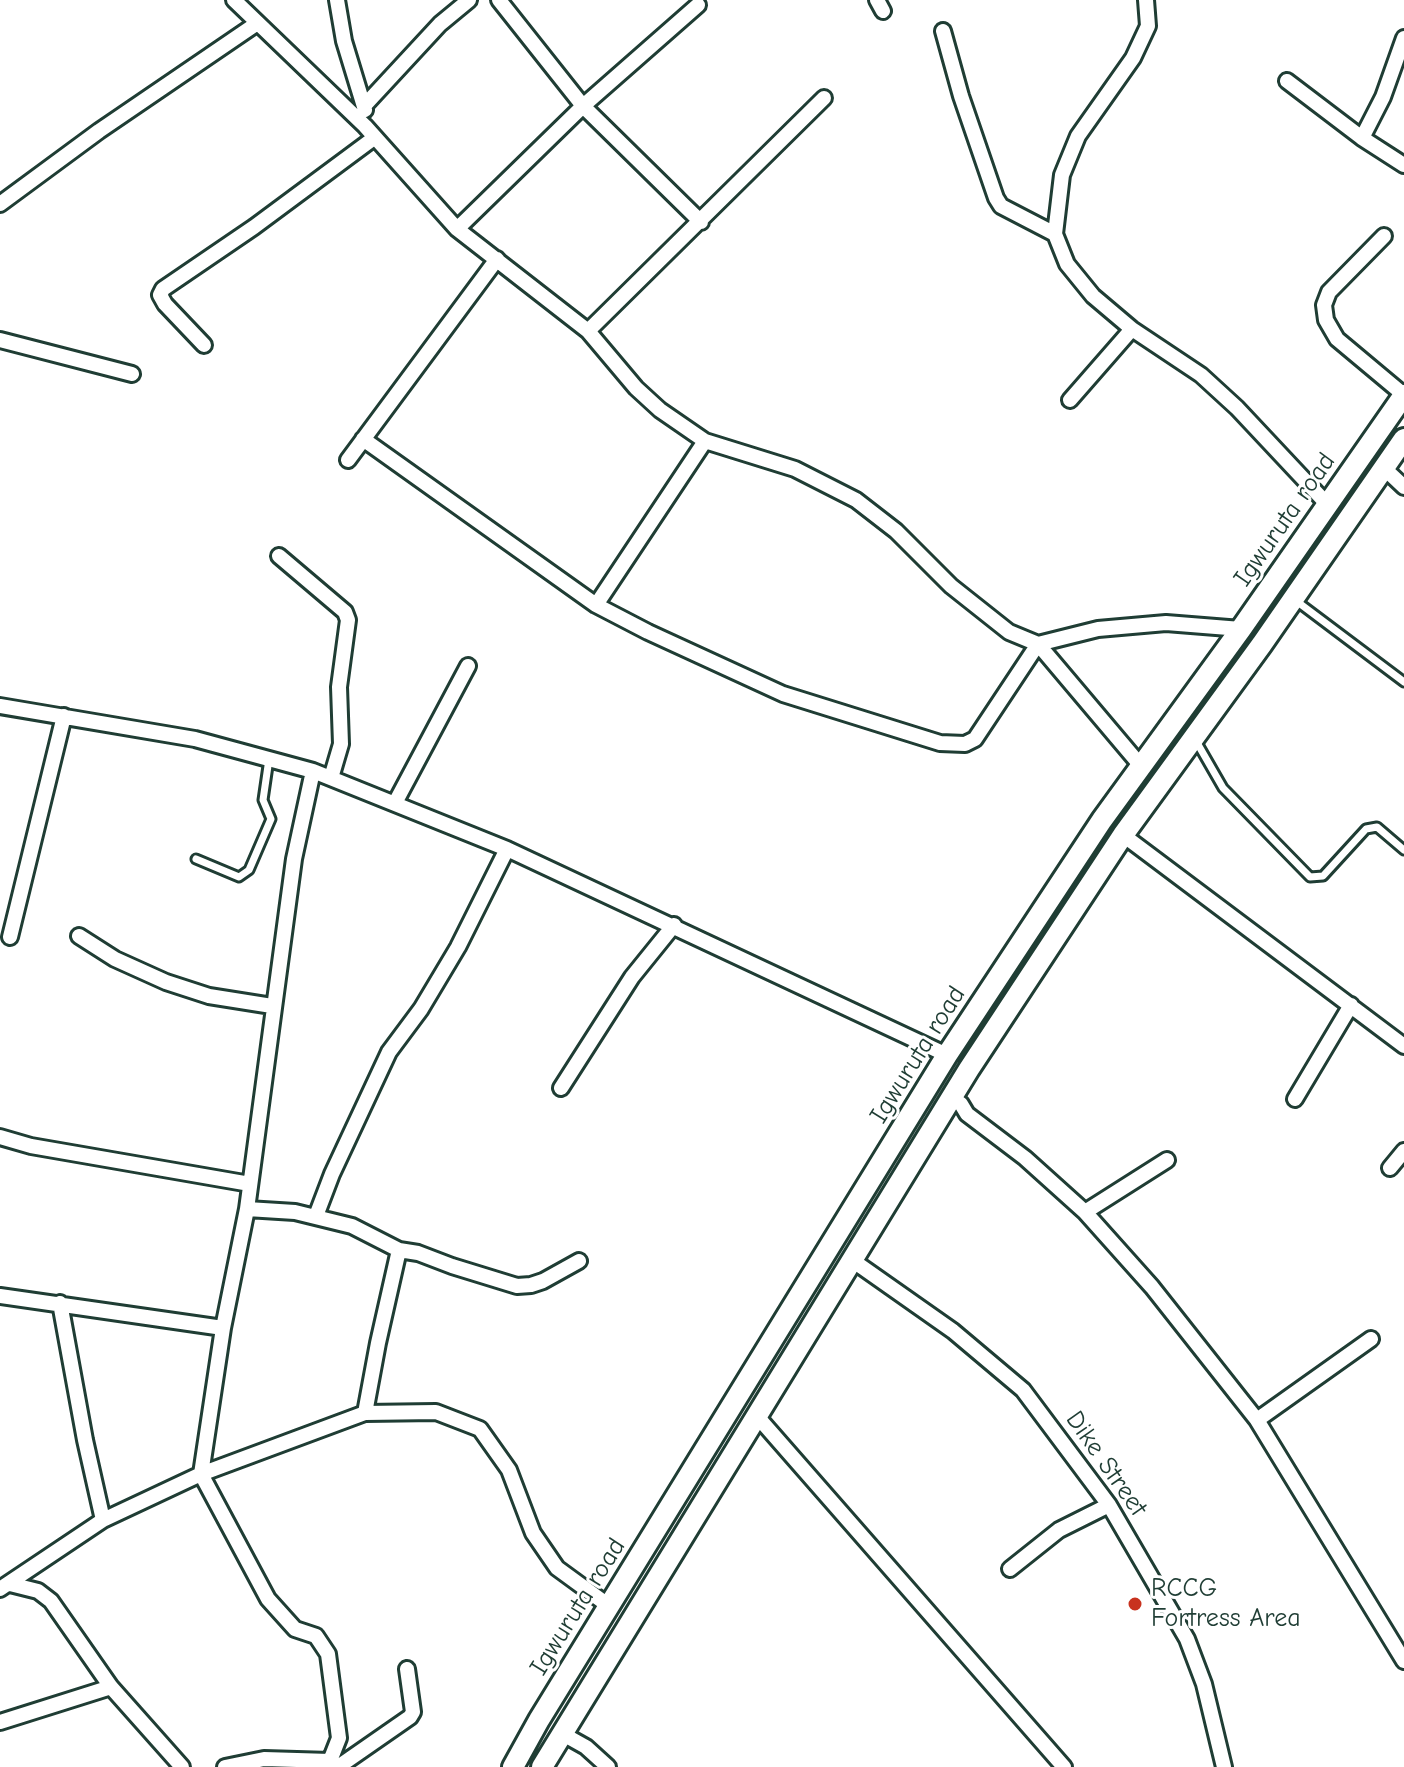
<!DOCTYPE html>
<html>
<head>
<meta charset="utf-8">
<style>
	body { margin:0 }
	canvas { display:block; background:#fff }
</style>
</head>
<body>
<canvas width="1404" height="1767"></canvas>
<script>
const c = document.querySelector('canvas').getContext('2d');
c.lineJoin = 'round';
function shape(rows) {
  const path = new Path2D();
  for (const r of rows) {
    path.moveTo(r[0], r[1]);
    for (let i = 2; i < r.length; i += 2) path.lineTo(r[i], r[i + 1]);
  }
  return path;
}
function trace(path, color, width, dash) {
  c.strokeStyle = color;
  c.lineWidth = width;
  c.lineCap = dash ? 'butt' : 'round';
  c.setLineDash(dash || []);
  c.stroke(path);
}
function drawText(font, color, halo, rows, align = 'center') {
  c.font = font + ' "Comic Neue",sans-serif';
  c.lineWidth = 6;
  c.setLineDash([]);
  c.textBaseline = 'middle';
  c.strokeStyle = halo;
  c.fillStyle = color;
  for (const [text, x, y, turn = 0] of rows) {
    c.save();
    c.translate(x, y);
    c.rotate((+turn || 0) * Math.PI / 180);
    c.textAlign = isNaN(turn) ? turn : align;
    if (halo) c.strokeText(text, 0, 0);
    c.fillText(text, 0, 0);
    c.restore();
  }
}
const service = shape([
	[1295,600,1404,682],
	[1196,741,1223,788,1310,877,1323,876,1366,829,1377,827,1404,850],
	[196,859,239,877,249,870,271,819,263,800,269,759]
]);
const minor = shape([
	[234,0,365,126,457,229,588,331,636,388,660,410,705,441,795,469,856,500,896,531,951,586,1009,632,1038,644,1098,629,1166,623,1241,629],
	[337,0,344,41,365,110],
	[499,0,583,106,701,222],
	[877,0,883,11],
	[1146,0,1148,26,1133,58,1078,136,1062,175,1055,234,1067,264,1093,296,1132,329,1201,375,1237,408,1327,504],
	[943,31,961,96,996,198,1001,206,1055,234],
	[1287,81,1362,138,1404,165],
	[365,105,440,24,469,0],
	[1362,138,1383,97,1404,38],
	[0,204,99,131,256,24],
	[457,229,583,106,698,5],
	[1384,236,1329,292,1324,305,1326,320,1337,339,1404,395],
	[588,331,824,98],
	[0,340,132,374],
	[204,345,165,304,160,295,163,289,254,227,374,138],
	[1070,400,1132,329],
	[363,439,596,605,648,632,783,694,940,743,965,744,975,739,1038,644,1141,766],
	[348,460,497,259],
	[1385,469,1404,487],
	[279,556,345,612,348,620,339,687,341,744,331,778],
	[596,605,705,441],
	[0,706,195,739,313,771,507,849,947,1055],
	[313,771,294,859,247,1209,223,1328,201,1474,268,1599,295,1629,316,1636,328,1654,339,1738,330,1761],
	[395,803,468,666],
	[1123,835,1404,1046],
	[79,936,115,959,166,982,209,996,272,1006],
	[10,937,64,716],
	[561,1088,632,977,674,925],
	[951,1097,961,1104,967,1114,1025,1158,1085,1212,1152,1287,1257,1420,1404,1661],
	[1295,1099,1351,1005],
	[0,1137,31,1146,250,1184],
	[1390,1168,1404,1151],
	[247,1209,295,1212,352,1226,399,1250,418,1253,452,1266,517,1286,531,1285,543,1281,579,1261],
	[1085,1212,1167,1160],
	[316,1216,332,1174,389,1052,421,1009,458,947,507,849],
	[852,1260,953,1331,1023,1390,1109,1505,1187,1639,1204,1684,1224,1767],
	[0,1296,223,1328],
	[60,1303,85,1440,103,1520],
	[365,1413,378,1343,399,1250],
	[756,1415,1064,1767],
	[1257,1420,1371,1339],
	[1010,1569,1059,1530,1109,1505],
	[10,1584,38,1591,51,1601,111,1687,182,1767],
	[0,1589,103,1520,201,1474,365,1413,436,1412,480,1429,509,1470,533,1533,557,1568,609,1606],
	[0,1722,111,1687],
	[561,1733,586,1747,608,1767],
	[225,1767,264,1759,330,1761,333,1767],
	[338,1767,410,1717,413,1712,407,1669]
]);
const secondary = shape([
	[513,1767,539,1720,947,1055,1102,820,1241,629,1404,395],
	[542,1767,969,1069,1123,835,1262,644,1404,439]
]);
trace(service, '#1f3d34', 13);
trace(minor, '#1f3d34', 20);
trace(secondary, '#1f3d34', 26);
trace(service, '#fff', 7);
trace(minor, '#fff', 14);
trace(secondary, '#fff', 20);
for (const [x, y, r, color] of [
	[1135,1604,8,"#c8321e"]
]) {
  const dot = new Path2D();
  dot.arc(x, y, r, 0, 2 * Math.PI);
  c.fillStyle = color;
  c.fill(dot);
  trace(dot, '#fff', 3);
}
drawText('26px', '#1f3d34', '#fff', [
	["Igwuruta road",1285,520,-55],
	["Igwuruta road",918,1055,-58],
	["Dike Street",1106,1464,55],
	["Igwuruta road",578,1607,-58]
]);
drawText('26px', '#1f3d34', '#fff', [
	["RCCG",1151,1589],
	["Fortress Area",1151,1619]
], 'left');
</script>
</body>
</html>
